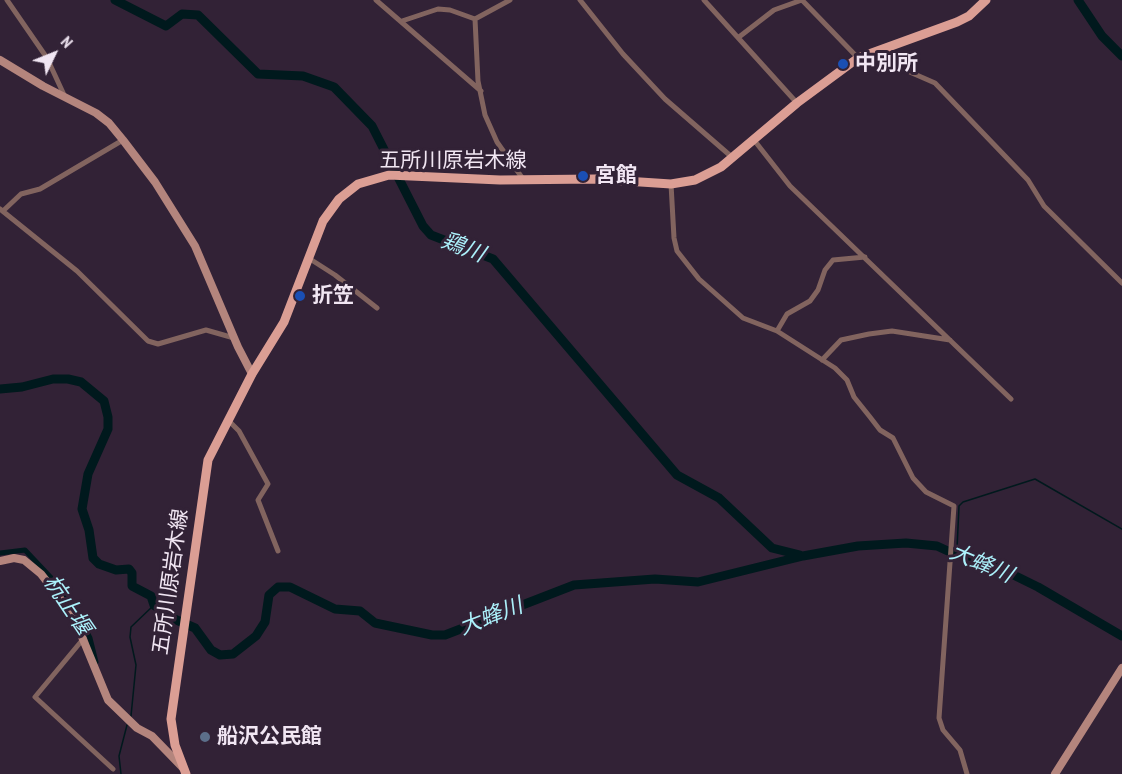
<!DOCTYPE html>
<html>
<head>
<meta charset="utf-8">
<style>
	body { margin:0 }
	#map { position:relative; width:1122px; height:774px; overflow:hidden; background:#322236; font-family:"PT Sans Narrow",sans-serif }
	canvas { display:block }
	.north { position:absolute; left:24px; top:24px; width:60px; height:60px; -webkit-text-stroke:4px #322236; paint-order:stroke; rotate:47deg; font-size:16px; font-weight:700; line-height:24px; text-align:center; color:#f1e6f3 }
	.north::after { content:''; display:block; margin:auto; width:21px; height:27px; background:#f1e6f3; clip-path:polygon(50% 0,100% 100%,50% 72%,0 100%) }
</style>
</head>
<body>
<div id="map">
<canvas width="1122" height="774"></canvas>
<div class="north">N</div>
</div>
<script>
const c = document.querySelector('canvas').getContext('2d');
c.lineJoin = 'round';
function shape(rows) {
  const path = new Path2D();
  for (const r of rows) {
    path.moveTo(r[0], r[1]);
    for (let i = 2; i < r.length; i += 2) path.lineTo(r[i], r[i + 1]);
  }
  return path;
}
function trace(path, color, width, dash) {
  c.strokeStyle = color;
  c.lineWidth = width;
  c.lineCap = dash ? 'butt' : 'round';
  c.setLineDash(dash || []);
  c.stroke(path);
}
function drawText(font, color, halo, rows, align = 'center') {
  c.font = font + ' "PT Sans Narrow","Noto Sans JP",sans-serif';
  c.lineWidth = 6;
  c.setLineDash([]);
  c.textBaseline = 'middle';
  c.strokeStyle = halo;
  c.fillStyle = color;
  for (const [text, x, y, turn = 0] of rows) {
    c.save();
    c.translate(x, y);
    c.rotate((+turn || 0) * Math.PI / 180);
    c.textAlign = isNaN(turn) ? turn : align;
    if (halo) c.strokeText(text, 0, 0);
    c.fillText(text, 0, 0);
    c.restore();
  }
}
trace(shape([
	[937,546,948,548],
	[953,548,957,549,959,506,963,502,1035,479,1122,529],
	[131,716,136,665,130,637,131,627,154,605],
	[121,774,119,756,127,725]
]), '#00191d', 1.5);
trace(shape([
	[0,553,25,550,57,584,74,607,90,638,96,662]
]), '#00191d', 5);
trace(shape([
	[115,0,166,26,182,14,198,15,258,74,303,76,334,87,372,126,423,226,431,235,493,259,677,475,719,498,772,548,800,555],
	[1078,0,1102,36,1122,56],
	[0,389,22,387,53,379,68,379,81,382,104,401,108,417,108,429,88,474,82,509,89,530,93,558,99,564,116,570,129,569,132,573,132,586,151,596,154,605,172,618,195,628,211,650,220,655,233,654,256,636,265,622,269,595,278,587,290,587,335,609,360,611,375,623,432,635,445,635,574,585,655,579,698,582,803,556,858,546,906,543,937,546,950,552,979,558,1038,587,1122,636]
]), '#00191d', 9);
trace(shape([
	[7,0,47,58,65,97],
	[376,0,481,91],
	[580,0,623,54,665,99,733,158],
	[704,0,797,103],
	[802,0,858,58],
	[475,19,478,81,485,115,497,142,523,179],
	[475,19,510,0],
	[402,21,438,9,450,10,475,19],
	[739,37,774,10,802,0],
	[878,52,896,66,935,83,1028,180,1044,206,1122,283],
	[754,140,790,186,1011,399],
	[671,184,674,238,677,251,699,279,743,318,777,331,835,368,847,380,854,397,870,417,880,430,893,438,913,478,926,492,954,506,939,718,943,730,960,750,967,774],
	[0,209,77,271,148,341,158,344,206,330,234,338],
	[3,211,21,194,40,189,123,140],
	[310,259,335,275,377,308],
	[777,331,787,314,810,301,818,290,825,270,833,260,865,257],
	[822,360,841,340,869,334,892,331,950,340],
	[228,420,239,431,268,484,258,500,278,551],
	[84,638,35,697,113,769]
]), '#82645f', 5);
trace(shape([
	[0,60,43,86,96,113,109,123,123,140,155,182,195,246,238,347,252,374],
	[0,561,14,558,24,560,41,574,73,615,108,700,137,728,152,736,184,769],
	[1055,774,1122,668]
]), '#b4857d', 8);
trace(shape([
	[186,774,175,745,171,719,208,460,252,374,284,322,323,221,339,199,358,184,389,175,500,180,595,179,671,184,695,180,721,167,797,103,858,58,957,22,969,16,986,0]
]), '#db9e94', 9);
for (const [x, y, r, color] of [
	[843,64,6,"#1a4fb4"],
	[583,176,6,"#1a4fb4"],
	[300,296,6,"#1a4fb4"],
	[205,737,6,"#5c6f8a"]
]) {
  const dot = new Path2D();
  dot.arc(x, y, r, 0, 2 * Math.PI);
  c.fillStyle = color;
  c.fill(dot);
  trace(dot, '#322236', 2);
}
drawText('bold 21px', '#f1e6f3', '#322236', [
	["中別所",855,64],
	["宮館",595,176],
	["折笠",312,296],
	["船沢公民館",217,737]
], 'left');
drawText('21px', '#f1e6f3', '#322236', [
	["五所川原岩木線",453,161],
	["五所川原岩木線",171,582,-82]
]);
drawText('italic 22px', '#acf1fb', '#322236', [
	["鶏川",463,248,21],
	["大蜂川",981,564,23],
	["杭止堰",67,605,56],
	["大蜂川",491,617,-21]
]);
</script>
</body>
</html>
